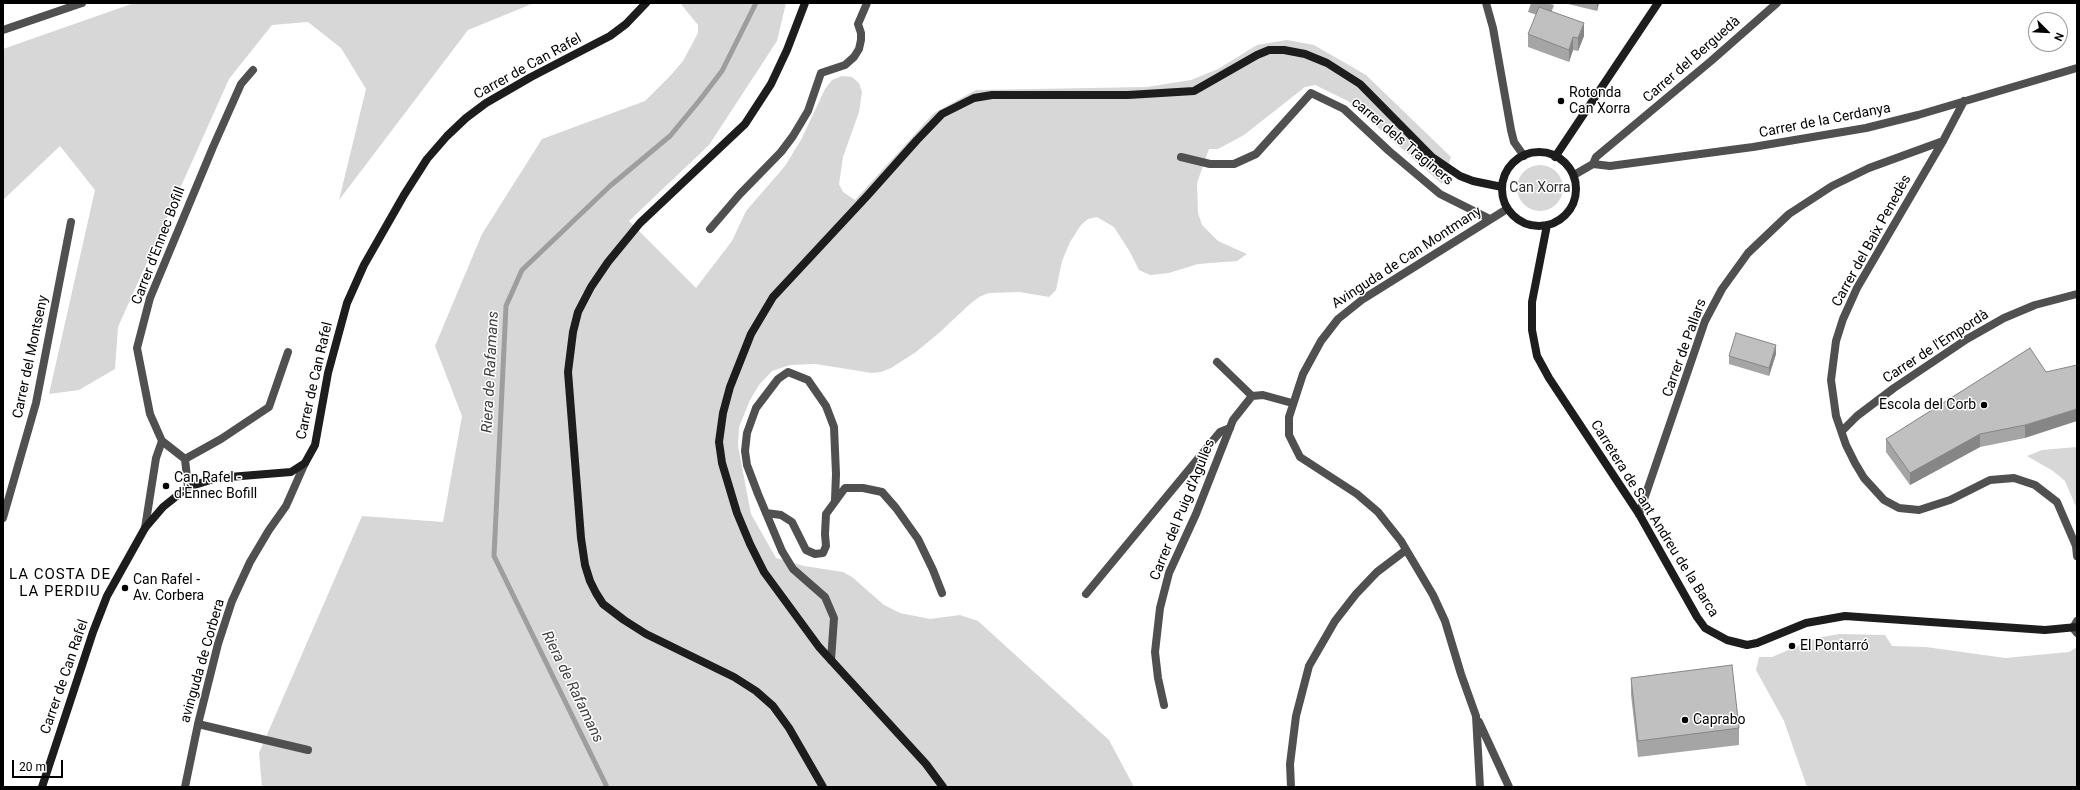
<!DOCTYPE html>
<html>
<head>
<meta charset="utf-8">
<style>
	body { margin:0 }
	#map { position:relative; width:2080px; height:790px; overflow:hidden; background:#fff; font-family:Roboto,sans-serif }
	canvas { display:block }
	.frame { position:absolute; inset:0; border:4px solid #000; pointer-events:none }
	.north { position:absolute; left:2028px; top:12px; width:40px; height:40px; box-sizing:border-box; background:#fff; border:1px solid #999; border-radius:50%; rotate:114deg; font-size:11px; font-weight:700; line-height:16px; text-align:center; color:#000 }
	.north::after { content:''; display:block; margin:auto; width:14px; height:18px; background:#000; clip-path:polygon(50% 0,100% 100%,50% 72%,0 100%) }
	.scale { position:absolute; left:12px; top:760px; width:51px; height:18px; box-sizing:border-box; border:2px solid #000; border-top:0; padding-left:5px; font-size:12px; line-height:14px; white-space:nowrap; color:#000; -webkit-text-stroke:3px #fff; paint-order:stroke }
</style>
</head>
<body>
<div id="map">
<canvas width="2080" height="790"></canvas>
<div class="frame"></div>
<div class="north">N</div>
<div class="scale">20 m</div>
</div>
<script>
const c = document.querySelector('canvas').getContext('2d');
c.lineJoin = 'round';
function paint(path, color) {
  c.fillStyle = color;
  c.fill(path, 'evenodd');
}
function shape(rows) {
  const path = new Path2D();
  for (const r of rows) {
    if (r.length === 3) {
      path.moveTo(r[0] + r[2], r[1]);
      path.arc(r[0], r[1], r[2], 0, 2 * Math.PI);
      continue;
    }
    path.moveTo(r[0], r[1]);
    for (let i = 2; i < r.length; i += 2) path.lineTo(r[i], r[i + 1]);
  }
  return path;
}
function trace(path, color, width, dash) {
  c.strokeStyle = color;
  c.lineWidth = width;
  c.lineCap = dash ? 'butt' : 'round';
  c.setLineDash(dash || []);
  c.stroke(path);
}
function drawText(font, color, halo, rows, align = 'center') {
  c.font = font + ' Roboto,sans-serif';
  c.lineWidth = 3;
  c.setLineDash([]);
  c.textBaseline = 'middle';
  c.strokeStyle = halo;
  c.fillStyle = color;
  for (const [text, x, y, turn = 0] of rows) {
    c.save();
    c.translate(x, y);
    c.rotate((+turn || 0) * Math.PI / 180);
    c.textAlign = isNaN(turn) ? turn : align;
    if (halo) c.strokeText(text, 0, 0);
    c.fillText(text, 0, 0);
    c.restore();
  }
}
paint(shape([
	[134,3,534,3,468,30,339,200,366,89,341,48,308,22,272,25,229,79,118,327,115,369,79,390,49,394,95,190,60,146,3,200,3,49],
	[680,3,786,3,777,41,709,145,629,221,696,288,732,241,746,211,785,166,801,140,825,89,832,80,842,76,852,77,859,83,862,92,859,112,843,157,839,184,843,192,855,200,934,113,976,90,1147,87,1191,80,1218,69,1257,45,1287,40,1314,45,1366,75,1451,157,1442,184,1348,101,1315,85,1305,87,1244,135,1218,149,1209,149,1197,183,1198,213,1202,225,1218,241,1247,254,1237,261,1198,264,1169,273,1150,275,1139,270,1130,252,1114,227,1097,217,1088,219,1081,225,1070,242,1062,261,1056,290,1049,297,1019,292,989,293,979,297,970,304,940,332,916,352,891,368,881,372,872,373,816,364,790,365,772,371,759,385,750,400,739,427,738,446,751,514,776,558,804,566,843,572,852,577,884,605,900,613,930,619,960,615,978,621,1109,740,1134,787,262,787,259,753,362,516,443,522,462,416,435,346,482,234,542,139,645,101,670,76,683,61,698,33,698,25],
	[1540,188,23],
	[2077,447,2077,509,2065,481,2053,471,2027,456,2042,450],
	[1839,634,1885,635,1892,646,1926,647,2005,658,2069,652,2077,647,2077,787,1807,787,1784,721,1756,670,1759,657,1772,657,1817,638]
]), '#d7d7d7');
paint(shape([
	[1531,3,1546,3,1554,5,1549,19,1528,12]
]), '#9e9e9e');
trace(shape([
	[607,787,494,556,506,306,522,270,610,186,670,136,699,101,722,71,756,3]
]), '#9e9e9e', 5);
trace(shape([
	[1486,3,1493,28,1511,130,1514,142,1524,156],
	[3,30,82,3],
	[1964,101,1943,141,1857,288,1843,319,1836,341,1831,380,1836,416,1846,445,1855,463,1864,478,1884,500,1899,508,1919,510,1950,500,1990,480,2014,478,2035,485,2057,502,2076,546,2077,556],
	[1181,157,1210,164,1234,164,1256,154,1311,93,1344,109,1389,151,1440,194,1490,219],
	[1593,164,1596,157,1711,61,1777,3],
	[1574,175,1593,164,1610,166,1753,147,1866,128,1918,115,2077,68],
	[710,229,740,194,781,152,793,136,808,111,821,73,845,65,854,57,859,49,861,40,861,33,858,24,867,3],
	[1217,362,1252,396],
	[1842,431,1857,416,1894,388,1967,339,2004,318,2035,305,2077,294],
	[185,459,221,439,269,407,288,352],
	[188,487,185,459,162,441,150,414,137,348,150,298,213,147,241,84,253,70],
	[766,513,781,515,792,522,806,550,815,554,823,553,826,546,825,534,826,514,845,488,863,488,882,492,896,508,918,539,933,570,942,593],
	[1639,514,1705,321,1722,289,1748,253,1789,214,1832,186,1869,168,1943,141],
	[3,518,36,403,71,222],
	[145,528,156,458,162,441],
	[1086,594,1220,432,1230,428],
	[2077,621,2073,628,2077,633],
	[831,660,834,618,825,597,793,569,782,551,758,494,747,465,745,451,747,433,756,408,778,379,788,372,808,380,826,406,834,427,836,474,835,500],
	[1164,705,1158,678,1155,652,1160,608,1169,573,1196,514,1233,420,1252,396,1263,395,1292,403],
	[1479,722,1509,787],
	[198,724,308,750],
	[185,787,198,724,218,644,232,601,250,562,269,530,286,506,305,463],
	[1291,787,1290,764,1296,716,1309,666,1335,621,1356,594,1377,572,1406,550],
	[1480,787,1476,716,1461,674,1445,621,1433,595,1401,541,1378,512,1357,494,1300,457,1289,435,1289,417,1303,374,1321,341,1338,319,1363,299,1507,209]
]), '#505050', 8);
trace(shape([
	[805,3,787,50,771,84,745,124,640,223,608,262,591,287,578,312,573,332,568,372,581,538,585,565,590,581,596,593,603,604,624,620,646,634,734,677,756,691,773,706,789,728,823,787],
	[1539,189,37],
	[1555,157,1658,3],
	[1547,225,1532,302,1532,330,1537,356,1549,378,1639,514,1697,617,1705,628,1727,640,1747,645,1757,643,1806,623,1845,616,2045,630,2077,627],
	[42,787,93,632,107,596,145,528,163,507,188,487,217,478,291,472,305,463,315,445,328,373,347,303,364,265,404,195,427,159,447,136,466,118,486,103,531,77,610,36,626,24,646,3],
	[943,787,926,764,819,647,764,572,750,544,737,513,722,463,719,442,723,413,730,387,751,334,773,297,867,196,917,140,942,114,974,98,992,95,1128,95,1194,91,1257,55,1269,50,1284,50,1305,54,1327,63,1360,84,1432,157,1460,176,1473,181,1502,187]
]), '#1d1d1d', 8);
paint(shape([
	[1564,3,1599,3,1597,11],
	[1528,34,1584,36,1578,51,1573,50,1569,62,1528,47],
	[2030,348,2025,438,1980,447,1910,485,1886,452,1886,439],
	[1776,354,1769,376,1729,364,1729,356],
	[1631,678,1739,728,1739,745,1638,757,1631,695]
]), '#a5a5a5');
paint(shape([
	[1597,3,1599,3,1597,11],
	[1584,23,1584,36,1578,51,1578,38],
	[1573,37,1573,50,1569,62,1569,50],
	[1776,345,1776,354,1769,376,1769,368],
	[2077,409,2077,421,2025,438,2025,425],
	[1980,434,1980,447,1910,485,1910,473]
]), '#868686');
const building = shape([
	[1539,7,1584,23,1578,38,1573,37,1569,50,1528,34,1539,7],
	[1736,333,1776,345,1769,368,1729,356,1736,333],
	[2030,348,2046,372,2077,365,2077,409,2025,425,1980,434,1910,473,1886,439,2030,348],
	[1732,665,1739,728,1638,741,1631,678,1732,665]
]);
paint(building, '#c0c0c0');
trace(building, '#868686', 1);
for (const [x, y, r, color] of [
	[1561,101,4,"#000"],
	[1984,405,4,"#000"],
	[166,486,4,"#000"],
	[125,588,4,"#000"],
	[1792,646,4,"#000"],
	[1685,720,4,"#000"]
]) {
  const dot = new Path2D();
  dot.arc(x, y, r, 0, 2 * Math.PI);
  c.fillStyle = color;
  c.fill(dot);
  trace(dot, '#fff', 1.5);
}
drawText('14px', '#000', '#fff', [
	["Carrer del Berguedà",1692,60,-41],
	["Carrer de Can Rafel",528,67,-29],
	["Carrer de la Cerdanya",1825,121,-11],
	["carrer dels Traginers",1402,142,40],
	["Carrer del Baix Penedès",1872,241,-61],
	["Carrer d'Ennec Bofill",159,246,-69],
	["Avinguda de Can Montmany",1407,258,-33],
	["Carrer de l'Empordà",1936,347,-33],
	["Carrer de Pallars",1685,348,-70],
	["Carrer del Montseny",31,357,-78],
	["Carrer de Can Rafel",315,381,-77],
	["Carrer del Puig d'Agulles",1183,510,-68],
	["Carretera de Sant Andreu de la Barca",1654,519,58],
	["avinguda de Corbera",203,661,-74],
	["Carrer de Can Rafel",65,677,-71]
]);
drawText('14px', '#000', '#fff', [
	["Rotonda",1569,93],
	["Can Xorra",1569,109],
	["Escola del Corb",1976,405,"right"],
	["Can Rafel -",174,478],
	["d'Ènnec Bofill",174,494],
	["Can Rafel -",133,580],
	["Av. Corbera",133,596],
	["El Pontarró",1800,646],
	["Caprabo",1693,720]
], 'left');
drawText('14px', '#2e2e2e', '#fff', [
	["Can Xorra",1540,188]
]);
drawText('italic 15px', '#3f3f3f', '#fff', [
	["Riera de Rafamans",491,372,-87],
	["Riera de Rafamans",572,687,64]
]);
c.letterSpacing = '1px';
drawText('15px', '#000', '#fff', [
	["LA COSTA DE",60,575],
	["LA PERDIU",60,592]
]);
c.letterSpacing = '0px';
</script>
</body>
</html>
